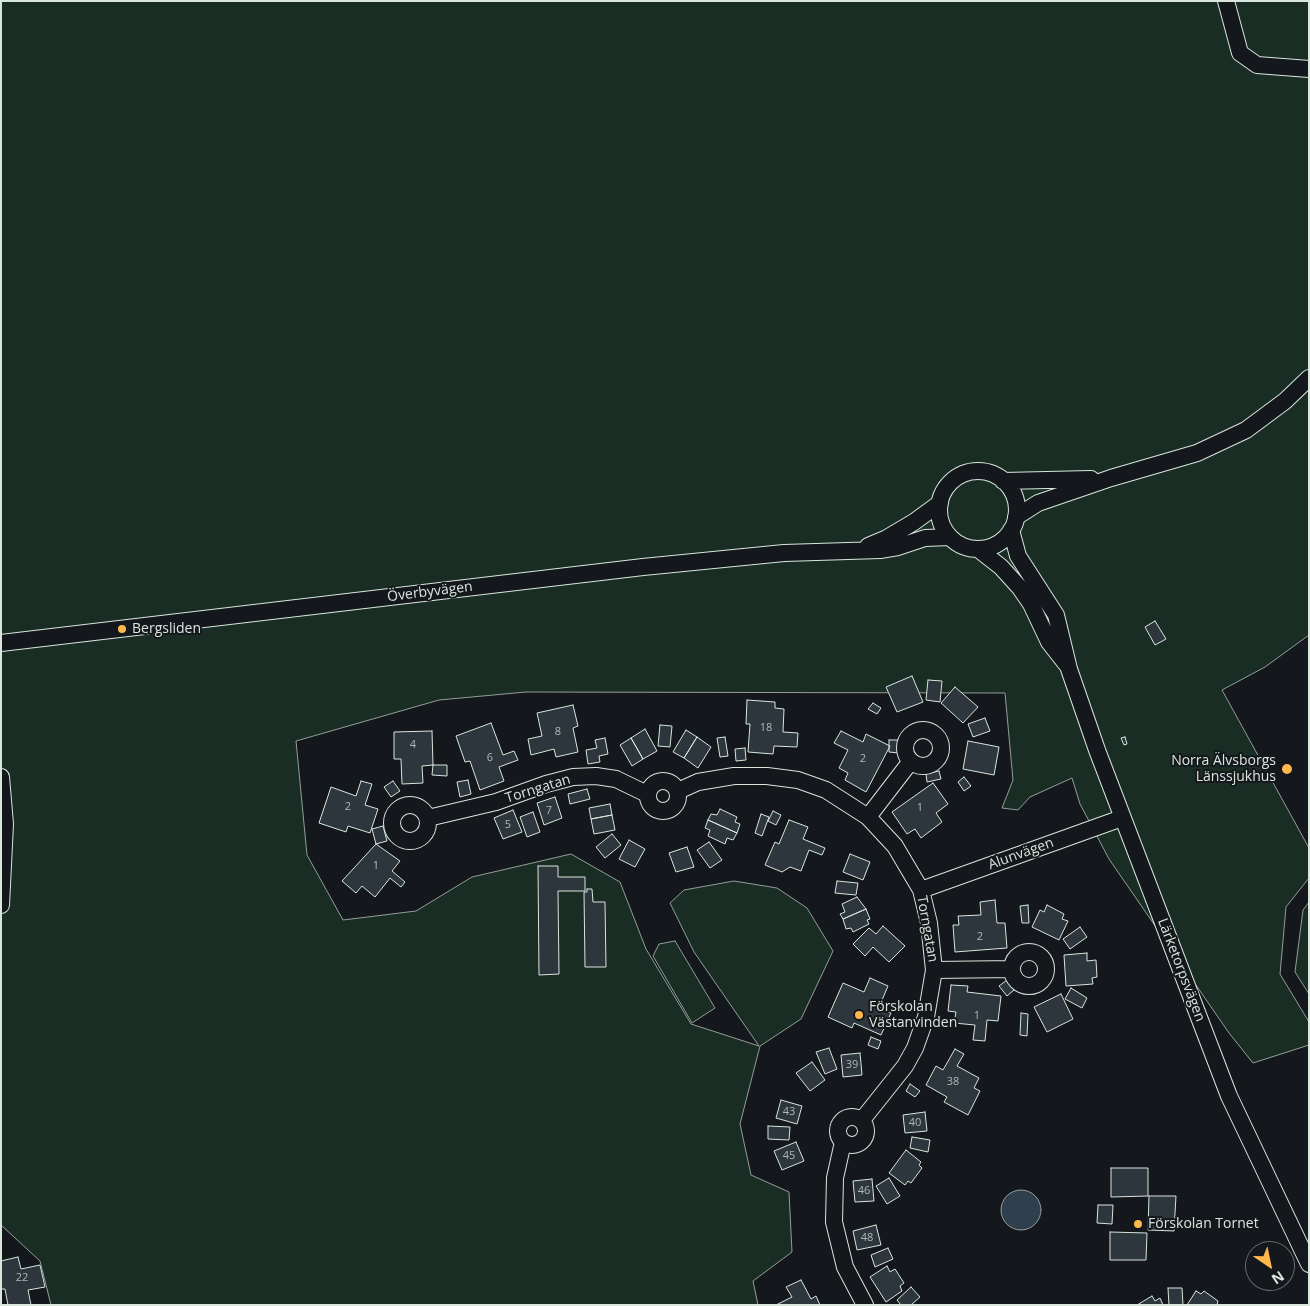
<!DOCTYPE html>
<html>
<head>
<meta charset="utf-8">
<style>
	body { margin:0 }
	#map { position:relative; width:1310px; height:1306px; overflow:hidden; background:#14181c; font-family:"Open Sans",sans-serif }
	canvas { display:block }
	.frame { position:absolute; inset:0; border:2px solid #d8e6dc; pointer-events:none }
	.north { position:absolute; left:1245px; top:1241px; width:50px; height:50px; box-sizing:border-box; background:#14181c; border:1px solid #626a69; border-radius:50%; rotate:146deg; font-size:14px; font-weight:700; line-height:20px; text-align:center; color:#d8e6dc }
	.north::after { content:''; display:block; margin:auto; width:18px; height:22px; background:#ffb74d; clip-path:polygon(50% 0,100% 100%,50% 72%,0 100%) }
</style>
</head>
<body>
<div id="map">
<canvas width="1310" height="1306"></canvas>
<div class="frame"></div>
<div class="north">N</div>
</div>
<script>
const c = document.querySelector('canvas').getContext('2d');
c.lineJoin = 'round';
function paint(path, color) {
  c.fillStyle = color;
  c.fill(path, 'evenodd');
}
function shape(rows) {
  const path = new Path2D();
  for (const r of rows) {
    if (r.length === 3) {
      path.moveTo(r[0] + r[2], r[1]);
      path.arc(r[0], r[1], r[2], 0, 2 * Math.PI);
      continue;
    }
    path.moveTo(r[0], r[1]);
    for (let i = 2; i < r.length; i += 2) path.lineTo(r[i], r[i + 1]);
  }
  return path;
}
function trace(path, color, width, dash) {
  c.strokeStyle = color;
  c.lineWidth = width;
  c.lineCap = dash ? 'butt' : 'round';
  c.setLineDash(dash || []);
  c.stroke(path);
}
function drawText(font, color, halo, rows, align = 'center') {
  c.font = font + ' "Open Sans",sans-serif';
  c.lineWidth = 4;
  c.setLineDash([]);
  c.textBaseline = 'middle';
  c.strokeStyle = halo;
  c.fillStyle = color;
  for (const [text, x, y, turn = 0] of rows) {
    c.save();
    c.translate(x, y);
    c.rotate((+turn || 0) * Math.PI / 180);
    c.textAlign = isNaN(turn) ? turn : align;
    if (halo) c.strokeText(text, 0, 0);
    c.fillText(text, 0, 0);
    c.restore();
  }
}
const green = shape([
	[1,1,1309,1,1309,635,1265,667,1222,690,1309,848,1309,878,1286,907,1280,974,1309,1022,1309,1045,1253,1063,1229,1033,1109,859,1080,804,1072,778,1030,797,1018,810,1002,808,1013,780,1005,693,526,692,439,700,296,741,307,855,343,920,416,911,472,877,571,854,620,882,646,949,691,1024,759,1046,694,952,670,903,684,890,734,881,777,888,807,908,833,951,801,1019,760,1046,740,1124,751,1175,789,1192,792,1252,753,1281,758,1305,51,1305,40,1261,1,1225,1,1],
	[1309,902,1309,994,1295,972,1303,910,1309,902],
	[675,941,715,1008,692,1023,653,956,659,944,675,941]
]);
paint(green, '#1a2d24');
trace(green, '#939e99', 1);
const water = shape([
	[1021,1210,20]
]);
paint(water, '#2f3f4d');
trace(water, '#939e99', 1);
const building = shape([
	[1155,621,1166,639,1155,645,1145,627,1155,621],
	[912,676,923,702,897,712,886,687,912,676],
	[928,680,942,681,940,702,926,700,928,680],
	[955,687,978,707,963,723,941,703,955,687],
	[747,700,775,702,775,708,784,709,783,732,798,733,797,747,774,746,773,754,748,752,750,724,746,724,747,700],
	[873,703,881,708,877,714,868,709,873,703],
	[573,705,578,726,573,728,578,752,556,757,554,749,531,755,528,739,542,736,537,713,573,705],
	[985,718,990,731,973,737,968,724,985,718],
	[491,723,503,755,514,751,518,760,499,767,504,781,480,790,470,761,465,762,456,736,491,723],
	[660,725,672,726,670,747,658,746,660,725],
	[645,729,657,751,643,759,631,738,645,729],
	[686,730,697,737,684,758,673,752,686,730],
	[432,731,433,765,422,766,423,783,402,784,401,759,394,759,394,732,432,731],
	[841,731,863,742,866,734,890,746,866,792,845,780,848,773,839,768,848,750,834,743,841,731],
	[697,737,711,747,698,768,684,758,697,737],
	[725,737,728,756,720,757,717,738,725,737],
	[1125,737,1127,744,1124,745,1121,738,1125,737],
	[605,738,608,754,599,756,600,762,588,764,586,750,597,748,595,740,605,738],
	[631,738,643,759,632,766,620,745,631,738],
	[889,740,900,740,899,753,889,752,889,740],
	[968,741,999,747,994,775,963,769,968,741],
	[745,748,746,760,736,761,735,749,745,748],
	[433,765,447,765,447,776,432,775,433,765],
	[939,771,941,779,927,782,926,774,939,771],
	[964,777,971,786,964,791,958,782,964,777],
	[468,780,471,794,460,797,457,782,468,780],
	[361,781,372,784,365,805,378,809,370,833,348,826,346,832,319,823,331,787,356,796,361,781],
	[393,781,400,791,391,797,384,787,393,781],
	[933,783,948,804,936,813,942,822,921,838,915,829,907,834,892,812,933,783],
	[587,789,590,799,570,804,568,794,587,789],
	[555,797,562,818,544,825,537,803,555,797],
	[610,804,612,815,591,819,589,808,610,804],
	[720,809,737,817,735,822,740,824,737,833,708,820,711,814,717,815,720,809],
	[513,810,522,832,503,839,494,818,513,810],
	[773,811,781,815,776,825,768,821,773,811],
	[533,812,540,832,527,837,520,817,533,812],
	[761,814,769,817,762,836,755,833,761,814],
	[612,815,615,830,594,834,591,819,612,815],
	[708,820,737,833,733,840,727,838,725,844,708,836,710,830,705,828,708,820],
	[789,820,808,827,803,839,825,848,822,855,809,850,801,871,790,867,782,872,765,865,775,842,779,844,789,820],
	[383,826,387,841,376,844,372,829,383,826],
	[612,834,621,845,605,858,596,847,612,834],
	[629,840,645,849,635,867,619,859,629,840],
	[709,842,722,860,710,868,697,850,709,842],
	[376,844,400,861,392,871,405,882,401,887,390,878,375,897,362,886,356,893,342,881,376,844],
	[687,847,694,867,676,872,669,853,687,847],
	[850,854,870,862,863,880,843,872,850,854],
	[538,866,558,866,558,877,585,877,585,891,558,891,559,974,539,975,538,866],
	[837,881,858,883,856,895,835,893,837,881],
	[587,889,592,889,593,902,605,902,606,967,585,967,584,892,587,892,587,889],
	[857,897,866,909,843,919,840,914,845,912,842,904,857,897],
	[995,900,997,923,1005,923,1007,948,955,952,953,925,959,925,958,916,981,915,980,902,995,900],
	[1028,905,1029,923,1022,923,1020,906,1028,905],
	[1047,905,1064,914,1062,919,1068,921,1059,940,1032,927,1040,910,1044,912,1047,905],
	[866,909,870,919,867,920,869,924,853,932,851,928,846,929,843,919,866,909],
	[883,926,905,946,889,962,873,947,865,956,853,944,869,928,876,934,883,926],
	[1080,927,1087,937,1070,949,1063,939,1080,927],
	[1087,953,1087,961,1096,960,1097,977,1092,978,1093,984,1066,986,1064,955,1087,953],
	[870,978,888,986,879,1007,891,1013,881,1035,854,1023,852,1028,828,1017,843,983,864,992,870,978],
	[1007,980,1014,990,1007,996,999,986,1007,980],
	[951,985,968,986,967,992,1001,996,998,1021,987,1020,985,1041,973,1040,975,1025,954,1023,956,1012,948,1011,951,985],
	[1071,988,1087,998,1082,1008,1065,999,1071,988],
	[1061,994,1073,1019,1047,1032,1034,1007,1061,994],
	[1021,1013,1028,1014,1027,1036,1020,1035,1021,1013],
	[871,1037,881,1041,878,1049,868,1045,871,1037],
	[829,1048,837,1069,825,1074,816,1052,829,1048],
	[955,1049,964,1054,957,1066,979,1078,974,1088,980,1091,968,1115,944,1102,947,1097,926,1085,936,1066,943,1070,955,1049],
	[860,1053,862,1075,843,1077,841,1055,860,1053],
	[812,1062,825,1080,810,1091,796,1073,812,1062],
	[910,1084,920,1091,915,1097,906,1091,910,1084],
	[781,1100,802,1106,797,1124,776,1118,781,1100],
	[925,1112,927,1131,905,1133,903,1115,925,1112],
	[768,1126,790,1127,789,1140,768,1139,768,1126],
	[912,1137,930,1140,928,1152,910,1148,912,1137],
	[796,1142,804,1161,782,1170,774,1151,796,1142],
	[906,1150,921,1162,919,1165,922,1168,911,1183,908,1181,905,1185,889,1173,906,1150],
	[1111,1168,1148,1168,1148,1196,1111,1197,1111,1168],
	[889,1178,900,1196,887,1204,876,1186,889,1178],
	[872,1179,874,1201,855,1202,853,1181,872,1179],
	[1149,1196,1176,1196,1174,1231,1148,1230,1149,1196],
	[1098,1205,1113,1205,1112,1224,1097,1223,1098,1205],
	[876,1225,881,1245,857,1250,853,1231,876,1225],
	[1110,1232,1147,1233,1146,1260,1110,1260,1110,1232],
	[888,1248,893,1259,875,1267,871,1255,888,1248],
	[18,1257,21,1269,40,1265,45,1287,28,1290,31,1305,8,1305,5,1289,1,1289,1,1261,18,1257],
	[887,1266,890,1272,895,1269,904,1283,900,1286,902,1291,886,1302,870,1277,887,1266],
	[801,1280,811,1299,816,1296,820,1305,776,1305,792,1297,786,1287,801,1280],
	[911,1287,920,1297,911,1305,901,1305,897,1300,911,1287],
	[1168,1288,1182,1288,1183,1305,1169,1305,1168,1288],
	[1196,1291,1201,1294,1204,1291,1218,1301,1217,1305,1187,1305,1196,1291],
	[1152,1296,1155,1301,1160,1298,1163,1305,1137,1305,1152,1296]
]);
paint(building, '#2c363c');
trace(building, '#d8e6dc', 1);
const minor = shape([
	[1226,1,1240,53,1257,65,1309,69],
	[978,510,39],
	[1003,481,1091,479],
	[1016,517,1038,503,1111,478,1197,453,1246,430,1285,401,1309,378],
	[1011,530,1018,556,1056,615,1069,669,1097,750,1229,1096,1309,1264],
	[868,546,887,538,914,522,940,503],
	[978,549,1001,567,1020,588,1031,604,1049,642,1067,665],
	[1,643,643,567,784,553,880,550,898,547,925,538,950,537],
	[923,748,18],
	[1,777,5,824,1,905],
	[663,796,15],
	[678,791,698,782,734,776,767,776,798,780,826,790,868,817,895,846,921,890,929,923,934,970,926,1017,915,1048,905,1066,862,1120],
	[410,823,18],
	[868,817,911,761],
	[428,818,496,802,546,784,573,777,596,776,616,779,647,794],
	[921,890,1122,818],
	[1029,969,17],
	[934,970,1012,969],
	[852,1131,14],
	[843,1142,835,1178,834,1222,845,1267,865,1305]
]);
trace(minor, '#d8e6dc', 18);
trace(minor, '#14181c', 16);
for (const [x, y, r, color] of [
	[122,629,5,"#ffb74d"],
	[1287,769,6,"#ffb74d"],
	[859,1015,5,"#ffb74d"],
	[1138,1224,5,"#ffb74d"]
]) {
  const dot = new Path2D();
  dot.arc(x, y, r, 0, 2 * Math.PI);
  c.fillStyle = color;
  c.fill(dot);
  trace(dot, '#14181c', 2);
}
drawText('11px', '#adbab4', null, [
	["18",766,728],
	["8",558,732],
	["4",413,745],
	["6",490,758],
	["2",863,759],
	["2",348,807],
	["1",920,808],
	["7",549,811],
	["5",508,825],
	["1",376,866],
	["2",980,937],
	["1",977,1016],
	["39",852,1065],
	["38",953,1082],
	["43",789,1112],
	["40",915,1123],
	["45",789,1156],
	["46",864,1191],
	["48",867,1238],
	["22",22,1278]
]);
drawText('14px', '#d8e6dc', '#14181c', [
	["Överbyvägen",430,592,-7],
	["Torngatan",538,789,-17],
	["Alunvägen",1021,854,-20],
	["Torngatan",927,929,80],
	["Lärketorpsvägen",1181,970,69]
]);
drawText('14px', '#d8e6dc', '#14181c', [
	["Bergsliden",132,629],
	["Norra Älvsborgs",1276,761,"right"],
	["Länssjukhus",1276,777,"right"],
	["Förskolan",869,1007],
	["Västanvinden",869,1023],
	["Förskolan Tornet",1148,1224]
], 'left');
</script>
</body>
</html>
